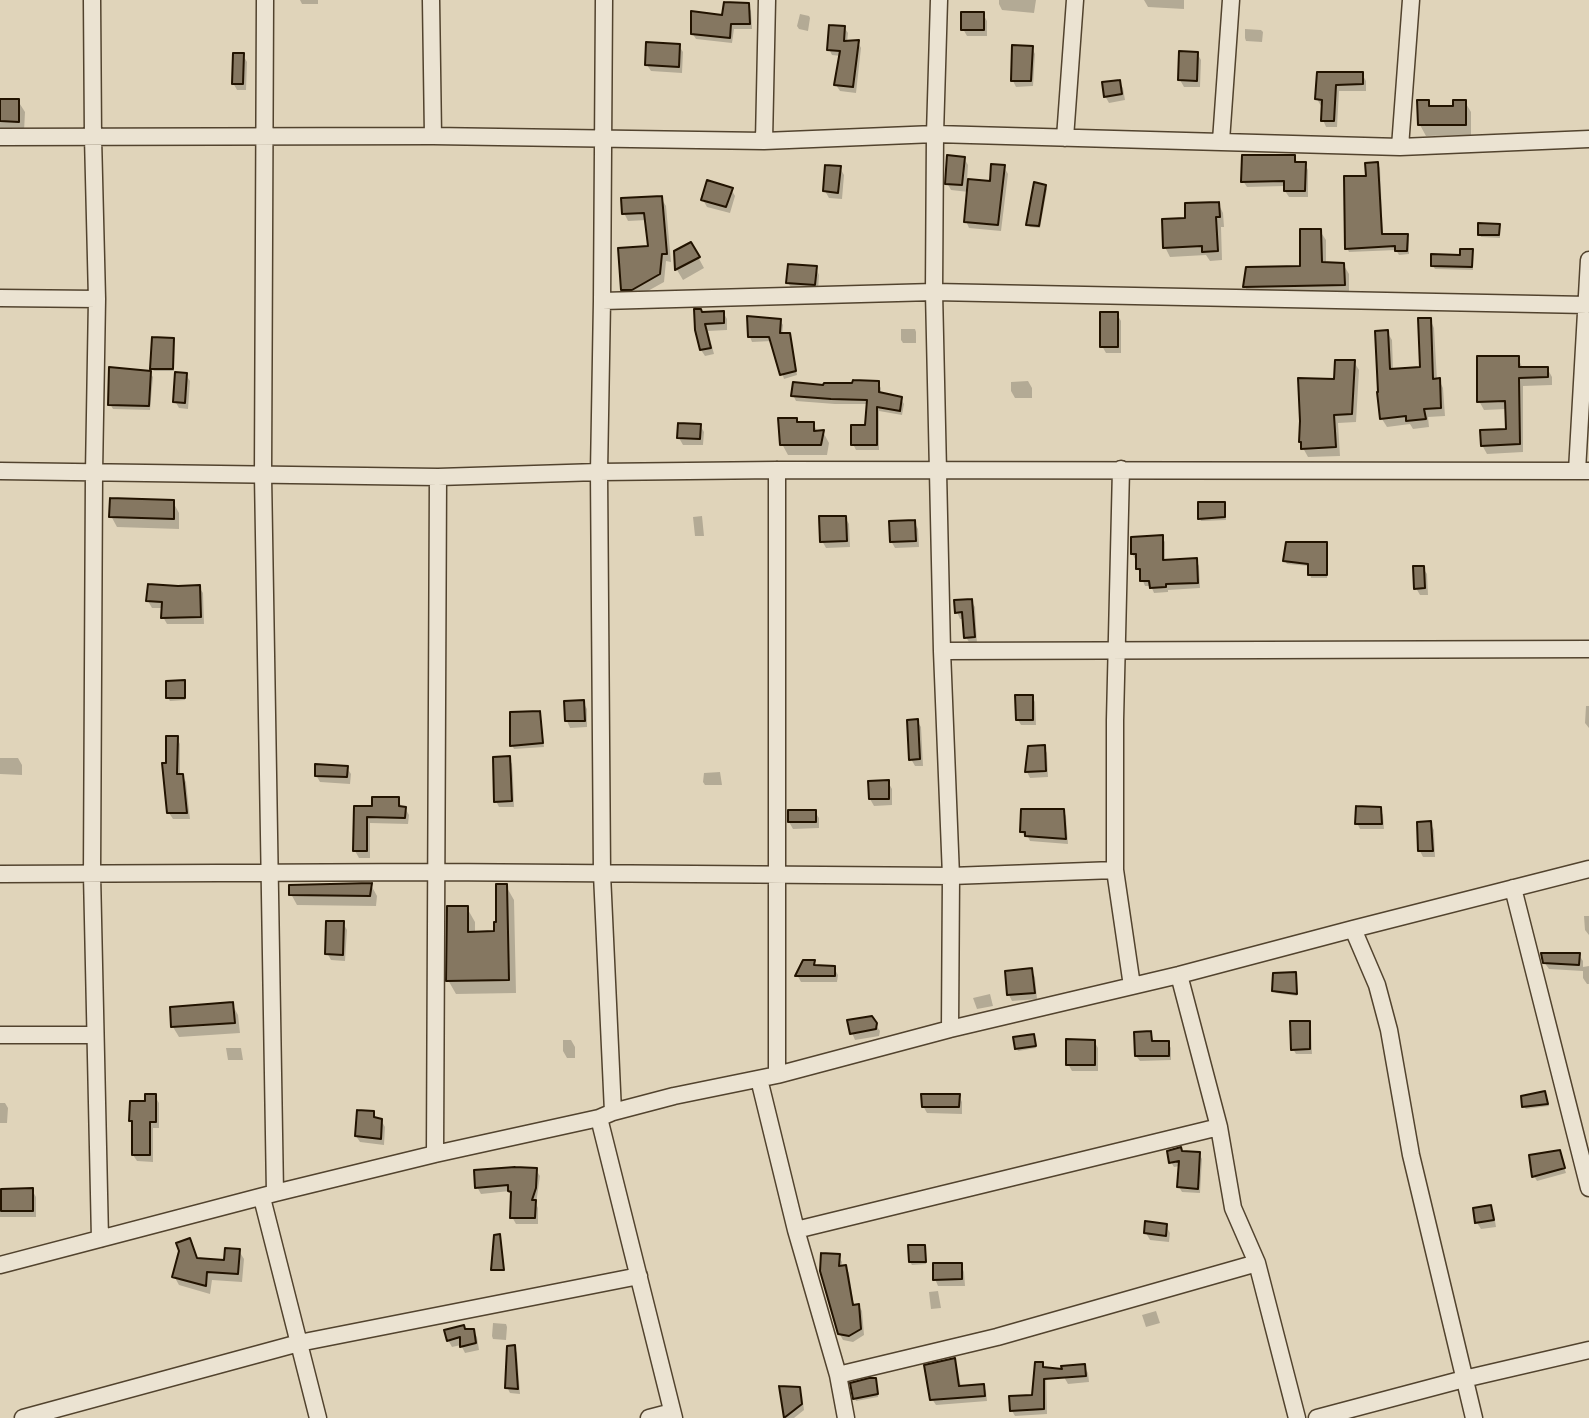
<!DOCTYPE html>
<html>
<head>
<meta charset="utf-8">
<style>
	body { margin:0 }
	canvas { display:block; background:#e0d4ba }
</style>
</head>
<body>
<canvas width="1589" height="1418"></canvas>
<script>
const c = document.querySelector('canvas').getContext('2d');
c.lineJoin = 'round';
function paint(path, color) {
  c.fillStyle = color;
  c.fill(path, 'evenodd');
}
function shape(rows) {
  const path = new Path2D();
  for (const r of rows) {
    path.moveTo(r[0], r[1]);
    for (let i = 2; i < r.length; i += 2) path.lineTo(r[i], r[i + 1]);
  }
  return path;
}
function trace(path, color, width, dash) {
  c.strokeStyle = color;
  c.lineWidth = width;
  c.lineCap = dash ? 'butt' : 'round';
  c.setLineDash(dash || []);
  c.stroke(path);
}
paint(shape([
	[300,0,318,0,318,4,302,4],
	[999,0,1036,0,1034,13,1002,10,999,4],
	[1144,0,1184,0,1184,9,1148,7],
	[748,5,751,11,752,29,734,29,732,43,696,39,692,33],
	[800,14,809,16,810,18,808,31,799,29,797,26],
	[983,14,987,21,987,36,967,36,963,29],
	[844,27,848,33,847,43,858,42,861,48,856,93,840,91,836,85,841,56,832,55,829,49],
	[1245,29,1261,30,1263,32,1262,42,1246,41,1245,38],
	[679,46,683,52,682,73,651,71,647,65],
	[1032,48,1035,54,1033,86,1016,87,1013,81],
	[1197,53,1201,60,1200,87,1184,87,1180,80],
	[243,55,247,62,246,90,237,90,233,83],
	[1319,74,1362,74,1366,81,1366,91,1339,91,1337,127,1326,127,1323,120,1323,106,1321,106,1317,99],
	[1119,82,1123,88,1125,100,1109,103,1105,96],
	[0,101,18,101,25,112,24,132,0,131],
	[1428,102,1431,108,1455,108,1465,102,1471,112,1471,135,1426,136,1420,125],
	[1294,157,1298,163,1305,164,1308,170,1308,197,1289,197,1285,191,1285,186,1247,187,1243,181],
	[964,158,968,165,967,181,992,183,1004,167,1008,174,1001,231,969,228,966,221,969,192,951,190,947,183],
	[1378,164,1380,168,1383,236,1407,236,1409,240,1409,254,1399,255,1396,250,1349,252,1347,248,1368,178],
	[840,168,844,175,842,199,829,198,825,191],
	[1045,186,1047,189,1040,228,1030,227,1028,225],
	[731,189,735,196,730,213,707,207,703,200],
	[661,198,666,206,671,262,666,261,664,282,637,297,628,297,623,289,650,247,647,220,628,221,624,213],
	[1218,203,1223,213,1224,227,1221,227,1222,260,1210,261,1206,255,1170,257,1165,247,1187,219],
	[1499,226,1500,228,1500,238,1481,237,1480,234],
	[1320,231,1326,240,1326,264,1343,264,1349,274,1349,294,1251,296,1245,287,1302,268],
	[691,244,704,268,683,280,677,270,676,252],
	[1472,250,1473,253,1473,270,1435,269,1433,266,1462,257],
	[816,268,819,275,818,291,792,289,788,283],
	[723,312,727,319,727,330,708,331,714,354,705,356,701,350,702,313],
	[1117,314,1121,321,1121,353,1106,353,1102,346],
	[1430,319,1434,328,1437,380,1439,380,1443,388,1445,416,1428,417,1429,427,1413,429,1410,424,1387,427,1382,419,1387,332,1392,340,1393,370,1422,369],
	[780,320,783,325,782,335,789,335,791,339,797,375,784,379,772,341,752,342,750,337],
	[901,329,915,329,916,332,916,343,903,343,901,340],
	[173,339,174,342,174,371,154,371,152,369],
	[1518,358,1523,369,1547,368,1552,377,1552,385,1523,386,1523,452,1487,454,1482,445,1508,430,1507,409,1484,410,1479,401],
	[1354,362,1359,370,1356,422,1338,423,1340,456,1308,457,1303,448,1336,381],
	[150,373,153,377,150,410,113,409,110,404],
	[186,375,190,381,188,409,179,408,175,401],
	[1028,381,1032,388,1032,398,1015,398,1011,391,1011,382],
	[878,383,881,388,881,394,901,399,904,404,902,415,879,411,879,450,856,450,853,444,866,427,868,404,835,404,796,401,793,395],
	[796,419,798,424,813,424,818,432,823,432,829,443,827,455,788,455,782,444],
	[700,425,704,432,703,445,683,445,679,438],
	[173,502,179,513,179,529,117,527,111,516],
	[1224,503,1225,506,1226,520,1201,521,1200,518],
	[702,516,704,536,695,536,693,517],
	[845,517,849,524,850,547,826,548,822,541],
	[914,522,918,529,919,547,895,548,891,541],
	[1162,537,1165,542,1165,561,1196,560,1199,566,1200,588,1168,590,1168,592,1154,593,1151,586,1145,586,1138,569,1138,559,1135,559,1132,553],
	[1326,544,1328,547,1327,578,1311,578,1309,566,1287,564,1285,561],
	[1423,568,1427,574,1428,595,1420,595,1416,588],
	[199,587,203,593,204,624,167,624,163,617,163,608,152,608,148,601],
	[971,601,975,607,977,644,970,644,966,637,964,619,960,619,957,612],
	[184,682,185,685,185,700,170,701,168,698,168,683],
	[1032,696,1035,702,1036,725,1021,725,1018,720],
	[583,702,587,709,587,727,570,728,567,721],
	[1586,706,1589,706,1589,728,1585,723],
	[539,713,541,717,544,747,514,749,512,745],
	[917,721,921,727,923,766,915,766,911,759],
	[177,738,180,744,180,776,182,775,186,782,190,819,173,819,169,813,168,764],
	[1044,747,1047,753,1048,777,1030,778,1027,772],
	[0,758,18,758,22,765,22,775,0,774],
	[509,758,512,764,513,776,514,807,499,807,496,801],
	[347,768,351,774,350,784,320,782,316,775],
	[720,772,722,785,705,785,703,782,704,773],
	[888,782,892,789,892,805,874,806,870,799],
	[398,799,402,808,405,808,409,815,408,824,370,823,370,858,359,858,355,851,356,807,374,807],
	[1380,809,1383,815,1384,829,1360,829,1357,823],
	[1063,810,1066,816,1068,844,1030,841,1028,837,1025,837,1021,831],
	[789,812,815,812,819,818,819,828,793,829,789,822],
	[1430,823,1434,830,1435,857,1423,857,1420,851],
	[371,885,377,896,376,906,297,905,291,894],
	[506,886,514,900,516,993,456,994,448,980,467,908,475,922,475,933,496,932],
	[1584,916,1589,916,1589,935,1585,930],
	[343,923,347,930,345,961,331,960,327,953],
	[1579,955,1583,961,1583,967,1589,966,1589,984,1587,984,1583,978,1583,971,1549,969,1544,962],
	[814,961,817,967,834,968,838,975,837,982,801,982,797,975],
	[1031,970,1035,977,1037,999,1012,1001,1009,995],
	[1296,977,1297,996,1276,993,1274,990],
	[990,994,993,1006,977,1009,973,998],
	[232,1004,238,1015,240,1033,179,1037,173,1027],
	[871,1018,880,1031,879,1036,855,1040,852,1033],
	[1309,1022,1311,1027,1312,1054,1296,1054,1293,1049],
	[1150,1033,1154,1043,1168,1043,1171,1048,1171,1060,1140,1061,1136,1056],
	[1034,1039,1036,1048,1018,1051,1017,1049],
	[563,1040,571,1040,575,1047,575,1058,567,1058,563,1051],
	[1094,1041,1098,1048,1098,1071,1072,1071,1068,1064],
	[226,1048,241,1048,243,1060,228,1060],
	[1545,1093,1549,1106,1526,1109,1524,1107],
	[155,1096,159,1103,159,1128,153,1128,153,1162,137,1161,133,1155,134,1125,131,1121,147,1103],
	[959,1096,962,1102,962,1114,927,1113,923,1106],
	[0,1103,5,1103,8,1108,7,1123,0,1123],
	[373,1113,377,1119,381,1120,385,1127,384,1145,360,1142,356,1136],
	[1559,1152,1566,1173,1537,1181,1534,1176],
	[1199,1154,1202,1159,1200,1193,1182,1192,1179,1187,1180,1166,1174,1167,1171,1162],
	[536,1170,540,1176,536,1204,538,1208,538,1224,516,1224,512,1217,513,1196,510,1191,481,1194,477,1187],
	[32,1190,36,1197,36,1217,0,1217,0,1191],
	[1491,1207,1494,1214,1496,1227,1481,1229,1477,1223],
	[1166,1226,1170,1233,1169,1242,1150,1240,1146,1233],
	[189,1241,198,1259,226,1262,239,1251,244,1259,242,1282,212,1280,210,1294,179,1285,174,1276],
	[924,1247,926,1264,912,1265,910,1262],
	[838,1256,842,1262,841,1268,845,1267,849,1273,854,1307,859,1306,862,1311,864,1335,853,1342,843,1340,839,1333],
	[961,1265,964,1272,965,1286,938,1286,935,1279],
	[938,1291,941,1308,931,1309,929,1292],
	[1156,1311,1160,1323,1146,1327,1142,1315],
	[493,1323,506,1324,507,1327,506,1340,493,1339,492,1336],
	[465,1330,473,1330,477,1337,479,1350,465,1353,461,1345,452,1347,448,1340],
	[514,1347,517,1353,520,1394,510,1393,507,1387],
	[954,1360,957,1366,961,1387,983,1385,986,1391,987,1401,936,1405,932,1399],
	[1042,1364,1046,1370,1047,1414,1015,1416,1012,1411,1034,1396],
	[1084,1366,1088,1373,1089,1382,1068,1384,1064,1377],
	[875,1380,878,1397,856,1401,855,1398],
	[781,1388,799,1389,802,1394,804,1410,794,1418,786,1418]
]), '#0003');
const building = shape([
	[724,2,749,3,750,24,731,24,730,38,691,34,691,11,722,15,724,2],
	[961,12,984,12,984,30,961,30,961,12],
	[829,25,845,26,844,41,859,40,853,87,834,85,840,51,827,50,829,25],
	[646,42,680,44,679,67,645,65,646,42],
	[1012,45,1033,46,1031,81,1011,81,1012,45],
	[1179,51,1198,52,1197,81,1178,80,1179,51],
	[233,53,244,53,243,84,232,84,233,53],
	[1317,72,1363,72,1363,84,1336,85,1334,121,1321,121,1322,100,1315,99,1317,72],
	[1120,80,1122,94,1104,97,1102,82,1120,80],
	[0,99,19,99,19,122,0,121,0,99],
	[1417,100,1429,100,1429,106,1453,106,1453,100,1466,100,1466,125,1418,125,1417,100],
	[947,155,965,157,962,185,945,184,947,155],
	[1242,155,1295,155,1295,162,1306,162,1305,191,1284,191,1284,181,1241,182,1242,155],
	[1378,162,1382,234,1408,234,1407,251,1395,251,1395,246,1345,249,1344,176,1366,176,1365,163,1378,162],
	[991,164,1005,165,998,225,964,222,968,179,990,181,991,164],
	[825,165,841,166,838,193,823,191,825,165],
	[707,180,733,188,726,207,701,200,707,180],
	[1034,182,1046,185,1039,226,1026,225,1034,182],
	[662,196,667,254,662,254,660,274,632,290,621,290,618,248,648,246,644,213,622,214,621,198,662,196],
	[1219,202,1220,217,1216,217,1218,251,1202,252,1202,246,1163,248,1162,219,1185,218,1185,203,1219,202],
	[1478,223,1500,224,1499,235,1478,235,1478,223],
	[1300,229,1321,229,1322,262,1344,263,1345,285,1243,287,1246,267,1300,266,1300,229],
	[691,242,700,257,675,270,674,251,691,242],
	[1460,249,1473,249,1472,267,1431,266,1431,254,1460,255,1460,249],
	[788,264,817,266,815,285,786,283,788,264],
	[694,309,701,309,702,312,724,311,724,323,705,324,711,348,700,350,695,330,694,309],
	[1100,312,1118,312,1118,347,1100,347,1100,312],
	[747,316,781,319,780,333,790,333,796,371,780,375,769,337,748,337,747,316],
	[1418,318,1431,318,1433,379,1440,378,1441,408,1424,409,1426,419,1406,421,1406,416,1380,419,1377,392,1378,392,1375,331,1388,330,1390,369,1420,367,1418,318],
	[152,337,174,338,173,369,150,369,152,337],
	[1477,356,1519,356,1519,367,1548,367,1548,377,1519,378,1520,444,1481,446,1480,430,1506,429,1505,401,1477,402,1477,356],
	[1335,360,1355,360,1352,414,1334,415,1336,447,1301,449,1301,442,1299,442,1300,421,1298,378,1334,379,1335,360],
	[109,367,151,371,149,406,108,405,109,367],
	[175,372,187,373,185,403,173,402,175,372],
	[853,380,879,381,879,392,902,397,900,411,877,407,877,445,851,445,851,425,865,425,867,400,831,399,791,396,793,382,823,385,824,383,852,383,853,380],
	[778,418,797,418,797,422,814,422,814,431,824,430,821,445,780,445,778,418],
	[678,423,701,424,700,439,677,438,678,423],
	[110,498,174,500,174,519,109,517,110,498],
	[1198,502,1225,502,1225,517,1198,519,1198,502],
	[819,516,846,516,847,541,820,542,819,516],
	[915,520,916,541,890,542,889,521,915,520],
	[1163,535,1163,560,1197,558,1198,583,1166,584,1166,587,1150,588,1149,581,1140,581,1140,569,1136,569,1136,554,1131,554,1131,537,1163,535],
	[1286,542,1327,542,1327,575,1308,575,1308,564,1283,561,1286,542],
	[1413,566,1424,566,1425,588,1414,589,1413,566],
	[148,584,178,586,200,585,201,617,161,618,162,602,146,601,148,584],
	[972,599,975,637,964,638,962,612,955,613,954,600,972,599],
	[185,680,185,698,166,698,166,681,185,680],
	[1015,695,1033,695,1033,720,1016,720,1015,695],
	[584,700,585,721,565,721,564,701,584,700],
	[540,711,543,743,510,746,510,712,540,711],
	[918,719,920,759,909,760,907,720,918,719],
	[166,736,178,736,177,774,183,774,187,813,167,813,162,763,166,763,166,736],
	[1045,745,1046,771,1025,772,1028,746,1045,745],
	[510,756,512,801,494,802,493,757,510,756],
	[315,764,348,766,347,777,315,776,315,764],
	[889,780,889,799,869,799,868,781,889,780],
	[372,797,399,797,399,806,406,807,405,818,367,817,367,851,353,851,354,806,372,806,372,797],
	[1356,806,1381,807,1382,824,1355,824,1356,806],
	[1021,809,1064,809,1066,839,1025,836,1025,832,1020,832,1021,809],
	[788,810,816,810,816,822,788,822,788,810],
	[1431,821,1433,851,1418,851,1417,822,1431,821],
	[372,883,370,896,289,895,289,885,372,883],
	[496,884,507,884,509,980,446,981,447,906,468,906,468,932,494,931,494,922,496,922,496,884],
	[326,921,344,921,343,955,325,954,326,921],
	[1541,953,1580,953,1579,965,1543,963,1541,953],
	[803,960,815,960,814,965,835,966,835,976,795,976,803,960],
	[1032,968,1035,993,1007,995,1005,971,1032,968],
	[1296,972,1297,994,1272,991,1273,973,1296,972],
	[233,1002,235,1023,171,1027,170,1007,233,1002],
	[872,1016,877,1023,876,1029,850,1034,847,1020,872,1016],
	[1290,1021,1310,1021,1310,1049,1291,1050,1290,1021],
	[1151,1031,1152,1041,1169,1041,1169,1056,1135,1056,1134,1032,1151,1031],
	[1034,1034,1036,1046,1015,1049,1013,1037,1034,1034],
	[1066,1039,1095,1040,1095,1065,1066,1065,1066,1039],
	[1545,1091,1548,1104,1522,1107,1521,1096,1545,1091],
	[145,1094,156,1094,156,1122,150,1122,150,1155,132,1155,132,1121,129,1121,130,1101,145,1101,145,1094],
	[921,1094,960,1094,959,1107,922,1107,921,1094],
	[357,1110,374,1111,374,1117,382,1119,381,1139,355,1136,357,1110],
	[1181,1147,1182,1151,1200,1152,1198,1189,1177,1187,1179,1161,1169,1163,1167,1151,1181,1147],
	[1560,1150,1565,1168,1532,1177,1529,1155,1560,1150],
	[515,1167,537,1168,536,1188,532,1200,536,1200,535,1218,510,1218,511,1192,508,1191,508,1185,475,1188,474,1170,515,1167],
	[33,1188,33,1211,1,1211,1,1189,33,1188],
	[1491,1205,1494,1220,1475,1223,1473,1208,1491,1205],
	[1145,1221,1167,1224,1166,1236,1144,1233,1145,1221],
	[500,1234,504,1270,491,1270,494,1235,500,1234],
	[190,1238,197,1258,224,1260,225,1248,240,1249,238,1274,207,1272,206,1286,172,1277,179,1251,176,1243,190,1238],
	[908,1245,925,1245,926,1262,909,1262,908,1245],
	[821,1253,840,1254,839,1266,846,1265,853,1305,859,1304,861,1329,849,1336,838,1334,820,1271,821,1253],
	[933,1263,962,1263,962,1279,933,1280,933,1263],
	[464,1325,465,1329,474,1329,476,1343,460,1347,460,1337,447,1341,444,1330,464,1325],
	[515,1345,518,1389,505,1388,507,1346,515,1345],
	[955,1358,959,1386,984,1384,985,1396,930,1400,924,1365,955,1358],
	[1035,1362,1043,1362,1043,1367,1062,1369,1061,1366,1085,1364,1086,1376,1044,1379,1044,1409,1010,1411,1009,1396,1032,1395,1035,1362],
	[869,1378,876,1378,878,1394,853,1399,850,1383,869,1378],
	[779,1386,800,1387,802,1404,784,1418,779,1386]
]);
paint(building, '#857761');
trace(building, '#221300', 2);
const minor = shape([
	[92,0,93,137,97,299,94,473,92,874,100,1239],
	[265,0,263,475,275,1193],
	[431,0,433,136],
	[604,0,602,301,599,472,602,874,613,1112],
	[939,0,935,134,934,292,942,651,951,876,950,1029],
	[0,137,433,136,764,141,935,134,1400,147,1589,139],
	[1065,138,1075,0],
	[764,141,767,0],
	[1221,141,1231,0],
	[1400,147,1411,0],
	[0,298,97,299],
	[602,301,934,292,1587,305],
	[777,470,777,1075],
	[0,471,438,477,599,472,777,470,1589,471],
	[1577,471,1589,260],
	[942,651,1589,649],
	[1115,870,1115,720,1121,469],
	[0,874,436,872,951,876,1115,870,1132,986],
	[1513,888,1589,1188],
	[1353,929,1377,985,1389,1030,1411,1155,1474,1418],
	[1179,975,1219,1127,1233,1208,1257,1263,1297,1418],
	[0,1035,95,1035],
	[759,1079,796,1230,838,1375,846,1418],
	[599,1118,674,1418],
	[435,1154,438,477],
	[262,1198,318,1418],
	[796,1230,1219,1127],
	[0,1265,275,1193,435,1154,599,1118,613,1112,674,1096,777,1075,950,1029,1179,975,1353,929,1589,869],
	[838,1375,997,1337,1257,1263],
	[23,1418,299,1343,639,1276],
	[649,1418,672,1412],
	[1317,1418,1464,1379,1589,1350]
]);
trace(minor, '#52432e', 19);
trace(minor, '#ebe3d2', 16);
</script>
</body>
</html>
